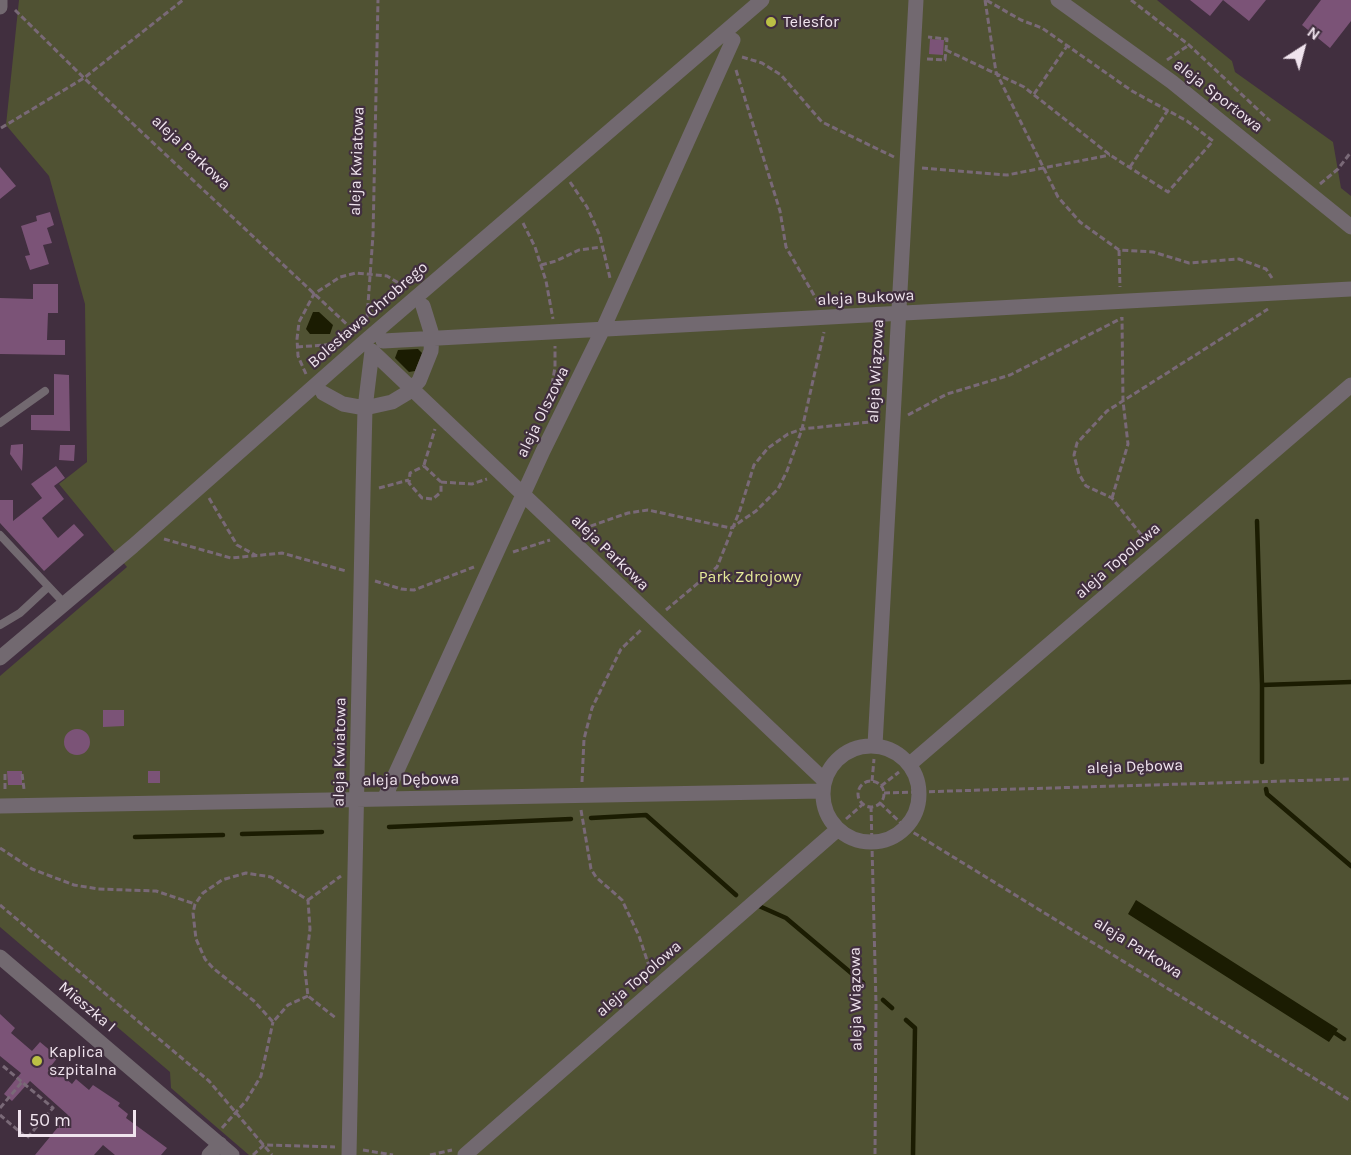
<!DOCTYPE html>
<html>
<head>
<meta charset="utf-8">
<style>
	body { margin:0 }
	#map { position:relative; width:1351px; height:1155px; overflow:hidden; background:#412f3f; font-family:Karla,sans-serif }
	canvas { display:block }
	.north { position:absolute; left:1273px; top:18px; width:60px; height:60px; -webkit-text-stroke:4px #412f3f; paint-order:stroke; rotate:36deg; font-size:16px; font-weight:700; line-height:24px; text-align:center; color:#f0e4ee }
	.north::after { content:''; display:block; margin:auto; width:21px; height:27px; background:#f0e4ee; clip-path:polygon(50% 0,100% 100%,50% 72%,0 100%) }
	.scale { position:absolute; left:18px; top:1110px; width:118px; height:27px; box-sizing:border-box; border:3px solid #f0e4ee; border-top:0; padding-left:8px; font-size:18px; line-height:21px; white-space:nowrap; color:#f0e4ee; -webkit-text-stroke:4px #412f3f; paint-order:stroke }
</style>
</head>
<body>
<div id="map">
<canvas width="1351" height="1155"></canvas>
<div class="north">N</div>
<div class="scale">50 m</div>
</div>
<script>
const c = document.querySelector('canvas').getContext('2d');
c.lineJoin = 'round';
function paint(path, color) {
  c.fillStyle = color;
  c.fill(path, 'evenodd');
}
function shape(rows) {
  const path = new Path2D();
  for (const r of rows) {
    if (r.length === 3) {
      path.moveTo(r[0] + r[2], r[1]);
      path.arc(r[0], r[1], r[2], 0, 2 * Math.PI);
      continue;
    }
    path.moveTo(r[0], r[1]);
    for (let i = 2; i < r.length; i += 2) path.lineTo(r[i], r[i + 1]);
  }
  return path;
}
function trace(path, color, width, dash) {
  c.strokeStyle = color;
  c.lineWidth = width;
  c.lineCap = dash ? 'butt' : 'round';
  c.setLineDash(dash || []);
  c.stroke(path);
}
function drawText(font, color, halo, rows, align = 'center') {
  c.font = font + ' Karla,sans-serif';
  c.lineWidth = 4.5;
  c.setLineDash([]);
  c.textBaseline = 'middle';
  c.strokeStyle = halo;
  c.fillStyle = color;
  for (const [text, x, y, turn = 0] of rows) {
    c.save();
    c.translate(x, y);
    c.rotate((+turn || 0) * Math.PI / 180);
    c.textAlign = isNaN(turn) ? turn : align;
    if (halo) c.strokeText(text, 0, 0);
    c.fillText(text, 0, 0);
    c.restore();
  }
}
paint(shape([
	[19,0,1157,0,1232,61,1235,72,1333,142,1341,188,1351,196,1351,1155,249,1155,171,1088,170,1072,0,927,0,676,127,567,59,484,87,462,85,304,49,176,6,125]
]), '#505233');
paint(shape([
	[313,312,319,312,333,325,330,334,310,334,306,329],
	[418,349,422,353,415,371,409,372,395,358,398,350],
	[1136,900,1338,1029,1329,1042,1128,914]
]), '#1b1c02');
trace(shape([
	[1257,521,1262,685],
	[1262,762,1262,685,1351,682],
	[1266,789,1267,794,1351,866],
	[591,818,646,815,736,895],
	[389,827,571,819],
	[242,834,322,832],
	[135,837,223,835],
	[759,906,786,918,863,983],
	[883,1000,892,1008],
	[906,1020,915,1028,913,1155],
	[1335,1033,1344,1039]
]), '#1b1c02', 4.5);
paint(shape([
	[1190,0,1223,0,1210,16],
	[1223,0,1266,0,1249,21],
	[1321,0,1351,0,1351,21,1330,48,1302,25],
	[930,39,944,40,943,55,929,54],
	[0,167,16,186,0,199],
	[50,212,54,225,47,228,52,243,43,245,49,264,30,270,25,256,30,255,21,226,37,221,36,216],
	[33,284,58,284,58,313,48,313,47,340,65,340,65,355,0,354,0,298,33,299],
	[54,374,69,375,70,431,31,430,31,415,54,415],
	[23,444,23,452,22,471,10,454,11,445],
	[60,445,75,445,74,461,59,460],
	[56,466,65,478,54,486,64,499,42,518,58,538,74,524,84,535,44,571,0,523,0,500,13,500,13,521,42,498,31,484],
	[103,710,124,710,124,726,103,727],
	[77,742,13],
	[7,771,22,771,22,785,8,785],
	[148,771,160,771,160,783,148,783],
	[0,1014,15,1028,11,1033,32,1051,40,1042,58,1057,51,1066,72,1084,76,1079,89,1090,93,1085,120,1103,118,1106,128,1114,126,1118,167,1148,161,1155,115,1155,103,1145,94,1155,35,1155,68,1115,30,1081,12,1101,4,1094,21,1073,0,1056]
]), '#7b5377');
trace(shape([
	[985,0,996,72,1058,197,1080,222,1119,250,1153,252,1189,263,1239,259,1266,269,1272,278],
	[1131,0,1189,45,1270,121],
	[15,10,84,78,354,331],
	[946,50,1024,87,1110,155,1168,192,1213,141,1187,121,1132,91,1042,28,1021,20,986,0],
	[742,57,762,63,781,75,822,122,894,157],
	[927,59,945,60,947,39,928,37],
	[1167,60,1189,45],
	[736,70,780,211,786,247,818,302],
	[1034,94,1067,46],
	[1,128,84,78,183,0],
	[1130,167,1168,110],
	[922,168,1007,175,1110,155],
	[570,182,587,207,600,236,610,278],
	[1320,184,1338,169,1351,152],
	[523,223,535,247,546,281,553,319],
	[1119,250,1120,287],
	[541,265,556,261,579,250,602,247],
	[367,318,373,235,378,0],
	[297,347,338,344],
	[306,374,298,356,297,339,299,322,314,294,340,277,356,273,387,276,405,287],
	[549,402,555,367,555,346],
	[908,415,947,394,1010,375,1122,318],
	[424,465,435,429],
	[424,466,441,482,441,492,433,499,422,498,409,483,410,473,424,466],
	[441,482,472,484,487,479],
	[379,488,409,480],
	[209,498,237,545,257,556],
	[1112,498,1128,444,1123,401,1122,317],
	[582,529,628,513,648,510,731,528,756,511,778,489,787,471,802,429,824,332],
	[164,539,231,558,282,553,346,571],
	[1147,542,1112,498,1086,486,1079,474,1074,455,1077,443,1107,411,1268,309],
	[513,552,550,540],
	[375,581,401,589,414,590,474,567],
	[666,610,717,567,740,510,754,465,768,448,788,434,802,429,879,421],
	[22,774,24,789],
	[872,781,874,759],
	[871,794,13],
	[582,782,584,739,592,708,621,649,642,629],
	[881,786,899,772],
	[5,789,5,774,7,774],
	[884,793,1351,779],
	[880,803,906,828,1351,1101],
	[871,806,876,1004,875,1155],
	[581,810,591,869,596,877,622,900,639,936,651,972],
	[846,819,863,804],
	[0,848,32,869,74,885,98,889,156,891,195,904],
	[308,900,341,876],
	[0,905,209,1081,272,1155],
	[308,996,288,1005,273,1022,254,1001,213,968,205,959,196,939,193,913,195,904,203,893,222,880,246,873,271,877,308,900,310,929,305,971,308,996,337,1019],
	[3,1066,22,1082],
	[0,1108,22,1082,53,1108,27,1138,0,1115],
	[222,1128,246,1101,261,1076,273,1022],
	[363,1150,393,1155],
	[253,1155,264,1145,335,1147],
	[430,1155,452,1150]
]), '#796977', 3, [6, 3]);
trace(shape([
	[0,423,45,391],
	[0,535,65,604],
	[0,625,20,613,48,587]
]), '#726970', 8);
trace(shape([
	[1058,0,1172,82,1351,227],
	[0,7,0,0],
	[383,341,1351,289],
	[372,351,824,780],
	[323,393,343,404,365,408,392,402,407,393,419,381,431,351,432,335,423,306],
	[0,658,133,546,364,342,762,0],
	[875,745,916,0],
	[871,794,48],
	[910,764,1351,385],
	[384,799,543,451,602,331,733,40],
	[0,806,822,791],
	[0,957,232,1155],
	[209,1155,220,1144],
	[349,1155,363,492,365,408,372,351],
	[465,1155,838,829]
]), '#726970', 15);
for (const [x, y, r, color] of [
	[771,22,6,"#bbc045"],
	[37,1061,6,"#bbc045"]
]) {
  const dot = new Path2D();
  dot.arc(x, y, r, 0, 2 * Math.PI);
  c.fillStyle = color;
  c.fill(dot);
  trace(dot, '#412f3f', 2);
}
drawText('16px', '#f0e4ee', '#412f3f', [
	["Telesfor",783,22],
	["Kaplica",49,1052],
	["szpitalna",49,1070]
], 'left');
drawText('16px', '#f0e4ee', '#412f3f', [
	["aleja Sportowa",1218,96,38],
	["aleja Parkowa",191,153,43],
	["aleja Kwiatowa",357,161,-88],
	["aleja Bukowa",866,298,-3],
	["Bolesława Chrobrego",368,315,-41],
	["aleja Wiązowa",876,371,-87],
	["aleja Olszowa",543,412,-64],
	["aleja Parkowa",610,553,44],
	["aleja Topolowa",1118,561,-41],
	["aleja Kwiatowa",340,752,-89],
	["aleja Dębowa",1135,767,-2],
	["aleja Dębowa",411,780,-1],
	["aleja Parkowa",1138,948,32],
	["aleja Topolowa",639,979,-41],
	["aleja Wiązowa",856,999,-91],
	["Mieszka I",87,1007,40]
]);
drawText('16px', '#e5ea98', '#412f3f', [
	["Park Zdrojowy",750,577]
]);
</script>
</body>
</html>
